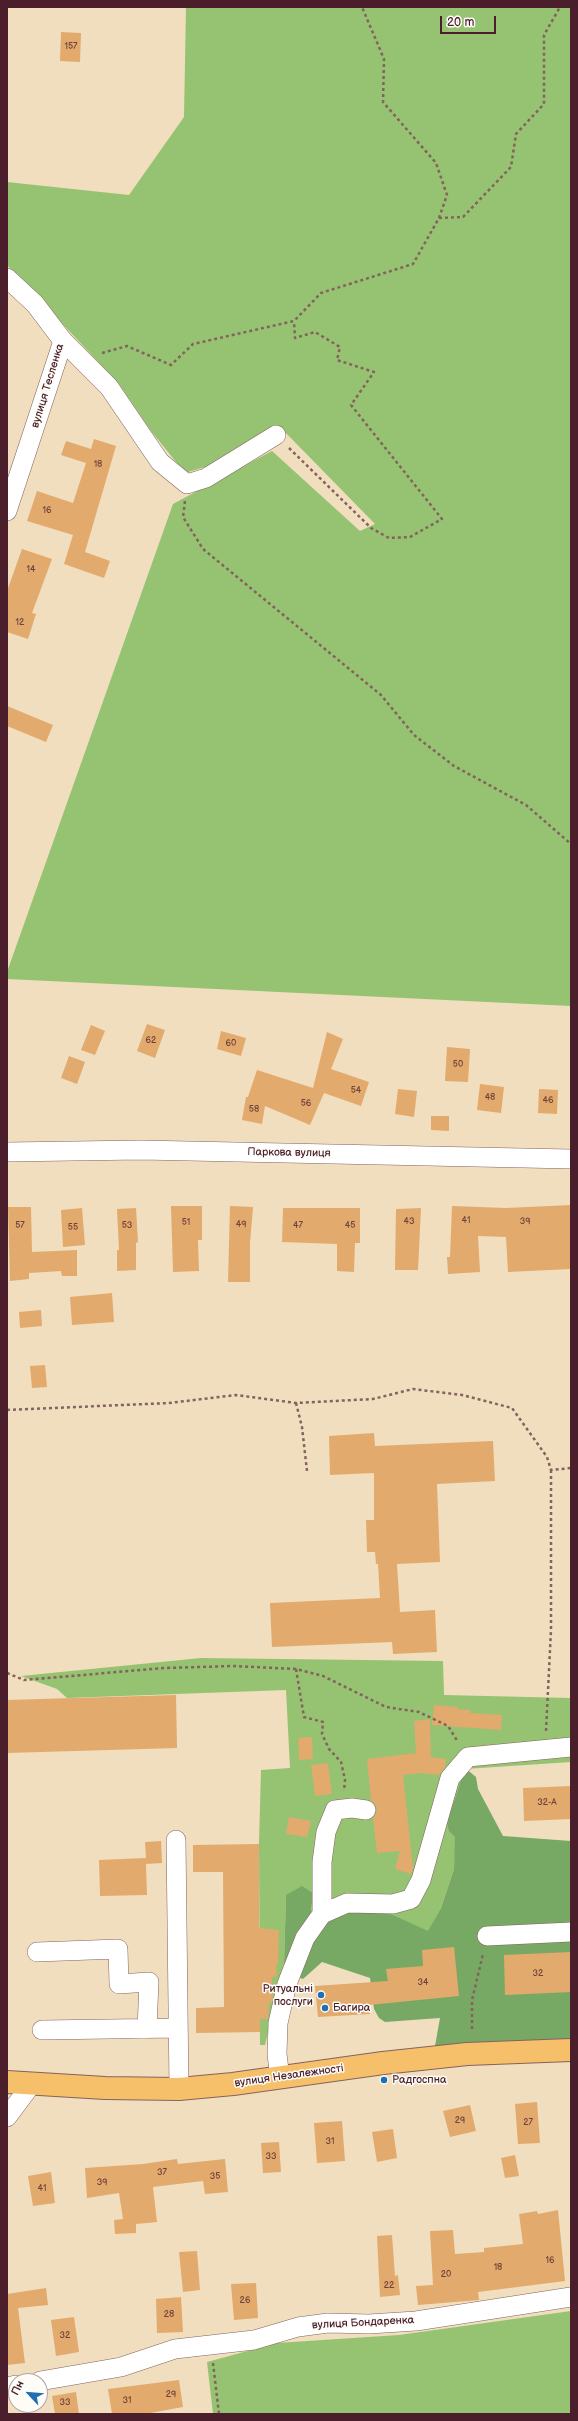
<!DOCTYPE html>
<html>
<head>
<meta charset="utf-8">
<style>
	body { margin:0 }
	#map { position:relative; width:578px; height:2421px; overflow:hidden; background:#f1debe; font-family:"Balsamiq Sans",sans-serif }
	canvas { display:block }
	.frame { position:absolute; inset:0; border:8px solid #4a1f2b; pointer-events:none }
	.north { position:absolute; left:8px; top:2373px; width:40px; height:40px; box-sizing:border-box; background:#fdfcf7; border:1px solid #b5a4a5; border-radius:50%; rotate:296deg; font-size:11px; font-weight:700; line-height:16px; text-align:center; color:#4a1f2b }
	.north::after { content:''; display:block; margin:auto; width:14px; height:18px; background:#1f6fb2; clip-path:polygon(50% 0,100% 100%,50% 72%,0 100%) }
	.scale { position:absolute; left:440px; top:16px; width:56px; height:18px; box-sizing:border-box; border:2px solid #4a1f2b; border-top:0; padding-left:5px; font-size:12px; line-height:14px; white-space:nowrap; color:#4a1f2b; -webkit-text-stroke:3px #fdfcf7; paint-order:stroke }
</style>
</head>
<body>
<div id="map">
<canvas width="578" height="2421"></canvas>
<div class="frame"></div>
<div class="north">Пн</div>
<div class="scale">20 m</div>
</div>
<script>
const c = document.querySelector('canvas').getContext('2d');
c.lineJoin = 'round';
function paint(path, color) {
  c.fillStyle = color;
  c.fill(path, 'evenodd');
}
function shape(rows) {
  const path = new Path2D();
  for (const r of rows) {
    path.moveTo(r[0], r[1]);
    for (let i = 2; i < r.length; i += 2) path.lineTo(r[i], r[i + 1]);
  }
  return path;
}
function trace(path, color, width, dash) {
  c.strokeStyle = color;
  c.lineWidth = width;
  c.lineCap = dash ? 'butt' : 'round';
  c.setLineDash(dash || []);
  c.stroke(path);
}
function drawText(font, color, halo, rows, align = 'center') {
  c.font = font + ' "Balsamiq Sans",sans-serif';
  c.lineWidth = 3;
  c.setLineDash([]);
  c.textBaseline = 'middle';
  c.strokeStyle = halo;
  c.fillStyle = color;
  for (const [text, x, y, turn = 0] of rows) {
    c.save();
    c.translate(x, y);
    c.rotate((+turn || 0) * Math.PI / 180);
    c.textAlign = isNaN(turn) ? turn : align;
    if (halo) c.strokeText(text, 0, 0);
    c.fillText(text, 0, 0);
    c.restore();
  }
}
paint(shape([
	[186,7,571,7,571,1006,7,979,7,972,173,504,272,451,360,531,375,524,281,428,215,464,185,473,151,431,119,384,7,265,7,182,129,195,184,117],
	[201,1658,443,1661,444,1695,571,1698,571,1762,465,1769,452,1807,446,1818,456,1837,454,1869,441,1908,428,1932,389,1913,335,1917,311,1912,313,1893,286,1895,284,1964,265,2045,260,2045,259,1844,261,1770,290,1768,286,1690,67,1698,57,1689,21,1676],
	[571,2311,571,2414,213,2414,207,2362,277,2343,399,2335]
]), '#95c372');
paint(shape([
	[465,1768,476,1777,478,1789,503,1836,571,1841,571,2041,435,2046,440,2018,385,2022,379,2018,374,2009,370,1978,322,1962,303,1979,298,1977,284,1964,286,1895,302,1886,313,1893,311,1912,334,1917,347,1910,389,1913,428,1931,441,1908,454,1869,455,1837,449,1831,446,1818,452,1807]
]), '#78a964');
paint(shape([
	[61,32,81,33,80,62,60,61],
	[94,439,116,446,85,552,110,561,104,578,64,564,73,535,27,521,37,491,73,503,86,463,61,455,66,441,91,449],
	[22,549,52,559,32,613,36,614,28,639,7,632,7,591],
	[7,706,53,725,46,742,7,726],
	[147,1024,165,1030,155,1058,137,1051],
	[91,1025,105,1031,95,1055,81,1050],
	[221,1031,246,1038,241,1056,217,1049],
	[327,1032,343,1039,331,1069,369,1082,361,1106,324,1093,310,1125,265,1106,262,1124,242,1120,246,1097,248,1097,257,1070,313,1088],
	[447,1047,470,1049,468,1082,445,1081],
	[69,1056,85,1062,77,1084,61,1078],
	[480,1084,504,1087,501,1113,477,1110],
	[398,1089,417,1091,414,1117,395,1114],
	[539,1089,558,1090,557,1114,538,1113],
	[431,1116,449,1116,449,1131,431,1130],
	[571,1205,571,1269,508,1272,506,1237,478,1236,480,1272,448,1274,447,1257,450,1257,452,1206,506,1208],
	[171,1206,202,1206,202,1240,198,1240,199,1271,173,1272],
	[230,1206,253,1207,250,1243,250,1282,228,1282],
	[8,1207,31,1207,32,1252,77,1250,77,1276,62,1276,61,1271,29,1273,29,1279,10,1281],
	[82,1208,85,1245,63,1247,61,1210],
	[136,1208,138,1242,136,1243,136,1270,117,1271,117,1250,119,1250,117,1209],
	[283,1208,360,1208,360,1243,355,1243,354,1272,337,1271,337,1244,282,1242],
	[421,1208,418,1270,395,1270,396,1209],
	[112,1293,114,1322,72,1325,70,1297],
	[41,1310,42,1326,20,1328,19,1312],
	[45,1365,47,1387,32,1388,30,1366],
	[374,1433,375,1446,493,1441,495,1481,437,1484,440,1562,397,1564,400,1612,435,1610,437,1652,393,1654,392,1642,272,1647,270,1603,380,1598,378,1564,376,1564,375,1552,367,1552,366,1520,374,1520,374,1473,330,1475,329,1436],
	[176,1695,177,1748,7,1753,7,1700],
	[434,1705,458,1707,457,1709,470,1710,470,1713,502,1715,501,1730,432,1725],
	[430,1719,431,1757,446,1759,445,1767,439,1775,422,1773,403,1775,413,1868,411,1874,395,1869,400,1851,377,1853,373,1818,377,1811,376,1806,371,1801,367,1759,416,1753,414,1721],
	[312,1737,313,1759,299,1760,298,1738],
	[328,1763,332,1794,315,1796,311,1765],
	[571,1786,571,1819,524,1821,523,1788],
	[289,1817,311,1821,307,1837,286,1834],
	[161,1841,162,1863,146,1864,147,1895,100,1896,99,1860,146,1858,145,1842],
	[259,1844,259,1928,279,1930,278,1965,276,1965,277,1976,272,1977,273,1997,272,2002,269,2002,268,2019,260,2019,260,2032,196,2033,196,2008,224,2007,223,1872,193,1872,193,1845],
	[454,1947,459,1996,369,2005,370,2014,318,2017,315,1986,388,1981,386,1969,423,1966,422,1950],
	[571,1952,571,1992,505,1995,504,1955],
	[537,2102,540,2143,518,2144,515,2104],
	[470,2105,476,2131,450,2137,443,2111],
	[342,2121,345,2161,317,2163,314,2123],
	[393,2129,397,2158,377,2162,372,2132],
	[279,2142,281,2172,263,2173,261,2143],
	[515,2155,519,2176,505,2178,501,2158],
	[177,2159,178,2164,225,2159,228,2192,205,2194,203,2181,153,2187,157,2222,136,2224,136,2233,115,2234,114,2220,123,2219,119,2193,87,2198,85,2168,143,2164],
	[51,2172,55,2203,33,2206,28,2176],
	[558,2210,565,2281,478,2292,479,2300,418,2305,416,2286,433,2285,430,2231,453,2230,455,2254,484,2252,484,2248,523,2244,519,2214,537,2211,538,2214],
	[392,2235,395,2276,398,2275,400,2295,380,2297,377,2236],
	[197,2251,200,2290,183,2292,179,2252],
	[256,2283,258,2318,234,2320,231,2284],
	[46,2288,48,2305,18,2308,25,2363,7,2365,7,2294],
	[181,2297,183,2332,157,2333,156,2299],
	[74,2317,79,2352,56,2356,51,2320],
	[179,2380,183,2407,145,2414,112,2414,108,2389],
	[76,2392,79,2414,55,2414,52,2396]
]), '#e2aa6d');
const minor = shape([
	[7,278,35,304,63,341,7,511],
	[63,341,109,387,160,462,187,484,206,478,276,435],
	[7,1152,141,1150,571,1159],
	[176,1840,179,2089],
	[322,1914,322,1862,326,1832,335,1810,352,1808,366,1810],
	[487,1936,571,1932],
	[37,1952,118,1949,119,1984,149,1982,147,2029],
	[42,2030,178,2028],
	[280,2078,277,2054,278,2023,287,1984,305,1938,322,1914,347,1903,393,1904,411,1899,421,1880,450,1778,468,1757,571,1747],
	[7,2117,31,2085],
	[40,2381,121,2367,175,2349,254,2340,298,2327,328,2323,369,2324,416,2321,571,2297],
	[7,2387,16,2385]
]);
const major = shape([
	[7,2082,105,2088,179,2089,233,2084,383,2063,467,2054,571,2050]
]);
trace(minor, '#84625e', 20);
trace(major, '#84625e', 24);
trace(shape([
	[439,218,463,217,511,167,516,134,544,104,544,35,560,7],
	[102,353,127,346,171,365,193,344,294,321,321,293,413,264,439,218,447,195,436,163,383,102,384,59,362,7],
	[289,448,371,528,389,538,410,537,442,519,351,405,374,372,337,360,340,347,315,332,295,338,294,322],
	[185,501,183,517,203,549,381,695,414,735,454,766,526,805,571,844],
	[296,1403,302,1427,307,1471],
	[7,1410,169,1403,236,1395,296,1403,373,1399,413,1389,462,1395,512,1408,547,1457,551,1470,571,1468],
	[296,1669,304,1717,323,1722,322,1734,329,1749,341,1762,345,1780,344,1791],
	[7,1673,24,1680,164,1668,234,1666,296,1669,323,1676,386,1707,419,1712,448,1726,458,1742],
	[546,1731,551,1630,551,1470],
	[472,2029,472,2000,483,1954],
	[213,2363,219,2414]
]), '#84625e', 2.5, [3, 3]);
trace(minor, '#fff', 19);
trace(major, '#f6c06b', 22);
for (const [x, y, r, color] of [
	[321,1995,4,"#1f6fb2"],
	[325,2008,4,"#1f6fb2"],
	[384,2080,4,"#1f6fb2"]
]) {
  const dot = new Path2D();
  dot.arc(x, y, r, 0, 2 * Math.PI);
  c.fillStyle = color;
  c.fill(dot);
  trace(dot, '#fdfcf7', 1.5);
}
drawText('9px', '#70423c', null, [
	["157",71,47],
	["18",98,465],
	["16",47,511],
	["14",31,570],
	["12",20,623],
	["62",151,1041],
	["60",231,1044],
	["50",458,1065],
	["54",356,1091],
	["48",490,1098],
	["46",548,1101],
	["56",306,1104],
	["58",254,1110],
	["41",466,1221],
	["43",409,1222],
	["39",525,1222],
	["51",186,1223],
	["49",241,1225],
	["57",20,1226],
	["53",127,1226],
	["47",298,1226],
	["45",350,1226],
	["55",73,1228],
	["32-А",547,1803],
	["32",538,1974],
	["34",423,1983],
	["29",460,2121],
	["27",528,2123],
	["31",330,2142],
	["33",271,2157],
	["37",162,2173],
	["35",215,2177],
	["39",102,2183],
	["41",42,2189],
	["16",550,2261],
	["18",498,2268],
	["20",446,2275],
	["22",389,2286],
	["26",245,2301],
	["28",169,2315],
	["32",65,2336],
	["29",171,2395],
	["31",127,2401],
	["33",65,2403]
]);
drawText('11px', '#4a1f2b', '#fdfcf7', [
	["вулиця Тесленка",48,386,-73],
	["Паркова вулиця",289,1153,1],
	["вулиця Незалежності",289,2076,-8],
	["вулиця Бондаренка",363,2323,-3]
]);
drawText('11px', '#4a1f2b', '#fdfcf7', [
	["Ритуальні",313,1989,"right"],
	["послуги",313,2002,"right"],
	["Багира",333,2008],
	["Радгоспна",392,2080]
], 'left');
</script>
</body>
</html>
